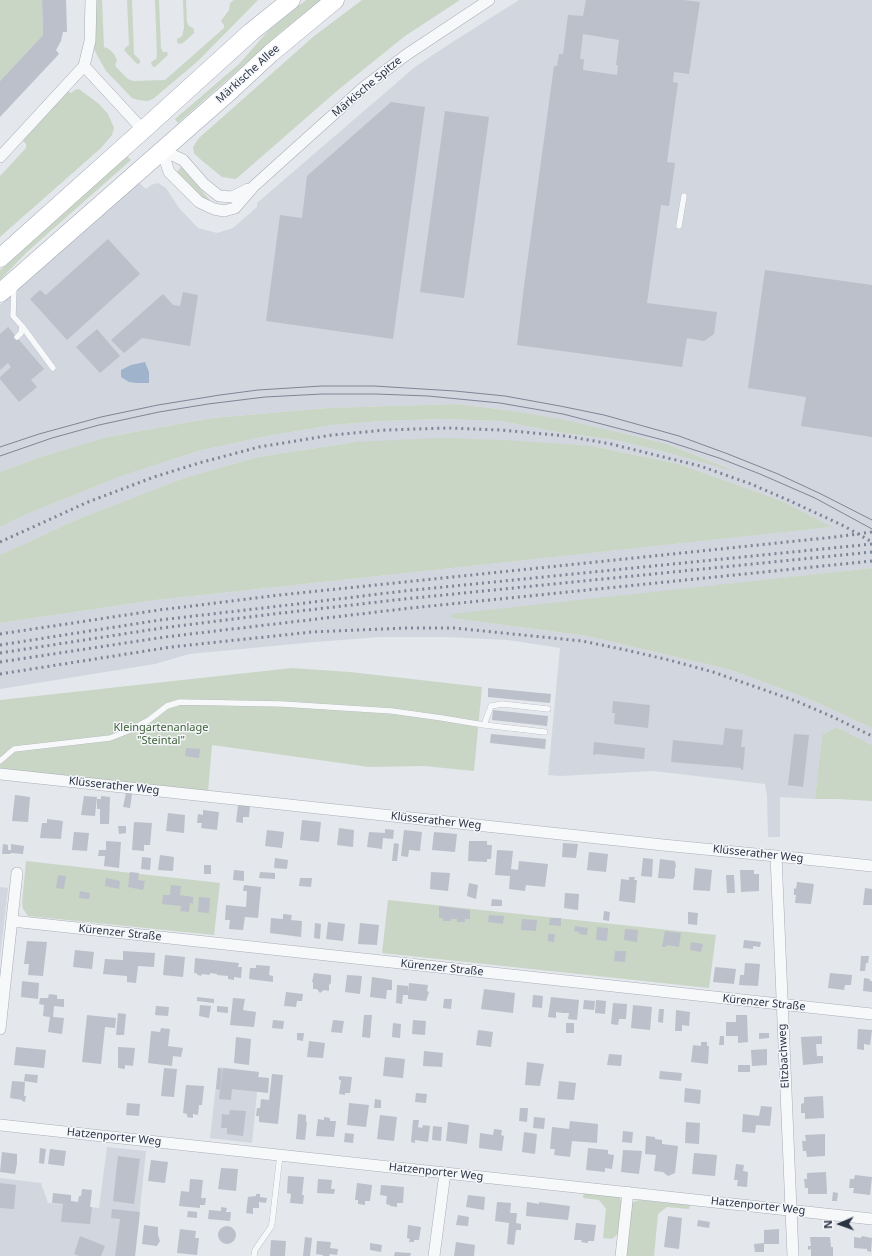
<!DOCTYPE html>
<html>
<head>
<meta charset="utf-8">
<style>
	body { margin:0 }
	#map { position:relative; width:872px; height:1256px; overflow:hidden; background:#e4e7ec; font-family:"Noto Sans",sans-serif }
	canvas { display:block }
	.north { position:absolute; left:820px; top:1204px; width:40px; height:40px; -webkit-text-stroke:3px #f4f6f9; paint-order:stroke; rotate:268deg; font-size:11px; font-weight:700; line-height:16px; text-align:center; color:#2b3445 }
	.north::after { content:''; display:block; margin:auto; width:14px; height:18px; background:#2b3445; clip-path:polygon(50% 0,100% 100%,50% 72%,0 100%) }
</style>
</head>
<body>
<div id="map">
<canvas width="872" height="1256"></canvas>
<div class="north">N</div>
</div>
<script>
const c = document.querySelector('canvas').getContext('2d');
c.lineJoin = 'round';
function paint(path, color) {
  c.fillStyle = color;
  c.fill(path, 'evenodd');
}
function shape(rows) {
  const path = new Path2D();
  for (const r of rows) {
    if (r.length === 3) {
      path.moveTo(r[0] + r[2], r[1]);
      path.arc(r[0], r[1], r[2], 0, 2 * Math.PI);
      continue;
    }
    path.moveTo(r[0], r[1]);
    for (let i = 2; i < r.length; i += 2) path.lineTo(r[i], r[i + 1]);
  }
  return path;
}
function trace(path, color, width, dash) {
  c.strokeStyle = color;
  c.lineWidth = width;
  c.lineCap = dash ? 'butt' : 'round';
  c.setLineDash(dash || []);
  c.stroke(path);
}
function drawText(font, color, halo, rows, align = 'center') {
  c.font = font + ' "Noto Sans",sans-serif';
  c.lineWidth = 3;
  c.setLineDash([]);
  c.textBaseline = 'middle';
  c.strokeStyle = halo;
  c.fillStyle = color;
  for (const [text, x, y, turn = 0] of rows) {
    c.save();
    c.translate(x, y);
    c.rotate((+turn || 0) * Math.PI / 180);
    c.textAlign = isNaN(turn) ? turn : align;
    if (halo) c.strokeText(text, 0, 0);
    c.fillText(text, 0, 0);
    c.restore();
  }
}
paint(shape([
	[519,0,872,0,872,568,451,615,451,618,587,636,731,670,809,699,872,728,872,745,836,727,822,735,815,799,780,797,780,837,768,837,767,796,765,784,653,771,561,776,548,775,560,648,508,640,446,637,380,637,315,642,189,654,155,664,0,689,0,623,156,600,831,527,782,501,679,464,592,446,355,442,258,457,184,478,78,519,0,555,0,527,25,515,119,477,198,451,267,436,333,425,382,421,444,419,501,421,556,432,615,440,665,452,740,472,667,444,507,410,456,404,328,408,212,418,107,437,40,457,0,472,0,305,138,182,146,189,151,185,158,183,166,188,179,208,198,228,217,233,233,228,257,207,257,203,415,67,448,45],
	[0,887,8,888,0,958],
	[218,1067,259,1072,252,1143,210,1138],
	[107,1147,146,1151,135,1256,0,1256,0,1178,41,1183,48,1203,99,1208]
]), '#d2d6de');
paint(shape([
	[0,0,42,0,43,35,0,81],
	[96,0,102,0,104,47,109,49,114,54,117,60,115,66,128,79,133,81,165,80,224,28,224,25,221,21,229,10,230,3,234,0,258,0,197,62,153,99,148,101,138,100,132,98,106,71,97,55,94,49,96,23],
	[127,0,132,0,134,54,140,60,140,63,138,64,136,63,124,50,125,48,129,45],
	[155,0,159,0,161,48,163,52,167,52,168,55,155,67,152,66,151,62,156,59,157,56],
	[183,0,186,0,187,22,189,26,193,28,194,30,194,33,183,43,179,44,177,42,177,39,182,36,184,28],
	[306,0,321,0,281,32,178,123,175,119,239,64,268,31],
	[362,0,460,0,405,36,338,90,236,179,222,177,200,159,194,153,193,147,199,138,313,37],
	[79,89,99,104,108,114,114,128,112,135,101,148,0,237,0,176,26,148,26,144,22,140,68,91,71,93,75,90],
	[126,155,131,160,27,252,0,280,0,270],
	[181,167,210,200,210,202,207,202,177,172],
	[456,404,507,410,565,420,667,444,744,474,665,452,615,440,556,432,501,421,444,419,382,421,333,425,267,436,198,451,119,477,25,515,0,527,0,472,40,457,107,437,212,418,328,408],
	[439,438,504,440,592,446,679,464,782,501,832,527,156,600,0,623,0,555,78,519,184,478,258,457,355,442],
	[872,568,872,728,809,699,731,670,587,636,451,618,451,614],
	[292,668,350,672,482,687,474,771,424,766,369,767,212,745,208,792,0,770,0,700],
	[836,727,872,745,872,801,837,799,815,799,822,735],
	[26,861,220,883,214,935,28,916,23,909,22,904],
	[388,900,716,935,709,988,382,953],
	[584,1192,616,1195,620,1198,622,1204,619,1232,616,1236,612,1239,603,1238,606,1209,599,1200,583,1198],
	[639,1200,690,1205,689,1209,667,1207,658,1214,654,1256,626,1256,632,1204,633,1202]
]), '#c9d6c5');
paint(shape([
	[145,362,149,372,149,383,136,383,129,382,121,377,121,370,131,365]
]), '#9fb4cc');
paint(shape([
	[42,0,66,0,67,32,63,32,61,41,56,50,59,54,0,117,0,81,43,35],
	[586,0,683,0,700,2,689,74,674,72,673,82,678,83,667,162,675,163,669,206,661,205,647,303,717,312,714,334,704,341,687,338,682,367,517,345,524,286,554,66,557,66,559,54,563,54,568,15,583,16],
	[583,34,619,40,616,65,618,65,617,75,583,70,584,59,580,59],
	[391,102,425,107,393,339,266,321,280,215,302,218,307,176],
	[445,111,489,117,464,298,420,292],
	[108,239,140,274,67,340,30,299,40,290,46,295],
	[765,270,872,285,872,437,801,426,806,397,748,388],
	[183,292,198,295,190,346,142,338,124,353,111,340,163,294,173,305,180,306],
	[8,327,44,369,31,380,37,387,19,402,0,379,0,377,11,367,8,363,0,370,0,334],
	[97,329,120,356,100,373,76,347],
	[488,688,551,694,550,703,488,697],
	[613,701,650,705,648,728,614,724,615,713,612,713],
	[493,710,548,716,547,726,492,720],
	[725,728,743,730,741,747,745,747,743,770,741,770,741,768,671,762,673,740,723,745],
	[491,734,546,739,545,749,490,743],
	[794,734,809,735,803,787,788,785],
	[594,742,645,748,644,759,595,754,595,755,593,755],
	[186,748,200,749,199,758,185,756],
	[126,793,132,794,130,808,123,807],
	[15,795,30,797,28,822,12,821],
	[84,796,97,797,95,816,81,815],
	[101,796,110,797,109,824,100,824,100,809,97,809,97,799,101,799],
	[238,805,250,806,249,817,243,817,243,823,236,822],
	[203,810,219,812,217,830,201,828,202,823,197,823,198,814,203,815],
	[168,813,185,815,184,833,166,831],
	[47,819,63,821,61,839,40,838,42,823,47,823],
	[302,820,321,822,319,842,300,840],
	[134,822,152,823,150,845,144,845,144,851,132,850],
	[118,826,126,826,126,833,119,834],
	[339,828,354,830,353,847,337,845],
	[385,829,394,830,393,839,383,838,382,849,367,847,369,832,385,833],
	[267,830,284,832,282,848,265,846],
	[404,830,422,832,420,851,409,850,408,857,401,856],
	[74,832,89,833,87,851,72,850],
	[434,832,457,834,455,852,432,850],
	[106,841,121,842,119,868,104,866,105,856,98,856,99,850,106,850],
	[469,841,487,841,487,845,492,845,491,859,487,859,487,862,468,861],
	[394,843,399,844,397,861,392,861],
	[563,843,578,844,576,858,562,857],
	[3,844,8,845,8,850,11,850,11,844,24,846,23,854,11,853,10,854,2,854],
	[497,850,513,851,511,869,518,870,519,861,548,864,545,887,526,885,525,891,509,889,510,876,495,875],
	[589,852,608,854,606,872,587,870],
	[160,855,174,857,173,871,158,870],
	[142,857,151,858,150,870,141,869],
	[275,858,288,860,287,869,274,868],
	[643,858,653,859,652,877,641,876],
	[660,859,675,861,676,867,675,868,675,876,673,879,658,878],
	[204,865,211,865,211,874,204,874],
	[695,868,712,870,710,891,693,890],
	[234,870,244,871,244,881,233,880],
	[740,870,754,870,754,874,759,874,759,891,741,892],
	[130,872,139,873,138,880,145,881,143,890,128,887],
	[260,872,275,873,275,879,259,878],
	[431,872,450,873,448,891,430,889],
	[58,875,66,876,64,889,56,888],
	[726,875,734,875,735,893,727,893],
	[629,877,635,877,634,880,637,880,635,903,619,901,621,879,629,880],
	[106,878,120,881,119,889,105,886],
	[300,878,312,878,311,887,299,886],
	[797,882,814,884,811,904,795,903,796,895,794,895,794,888,796,889],
	[469,883,478,885,476,899,467,896],
	[171,885,181,886,180,895,193,897,193,904,190,903,189,912,180,911,181,906,162,904,163,895,170,895],
	[244,885,261,887,258,918,245,917,243,930,229,929,230,920,225,920,226,905,246,907,247,891,243,891],
	[865,888,872,889,872,905,863,905],
	[80,891,90,893,89,899,79,898],
	[565,893,579,894,578,910,564,908],
	[199,897,210,898,209,913,198,912],
	[492,899,502,900,502,906,491,906],
	[439,906,470,910,470,919,465,919,465,922,457,922,457,919,451,919,451,921,443,921,443,918,439,918],
	[604,911,610,912,609,921,603,920],
	[688,912,698,913,697,925,688,924],
	[283,914,292,915,291,920,302,921,301,937,270,933,271,918,283,919],
	[489,915,504,916,503,924,488,922],
	[550,918,561,918,561,926,549,925],
	[522,919,537,920,536,931,521,930],
	[328,922,345,924,343,941,326,939],
	[315,923,321,924,320,939,314,938],
	[360,923,379,925,377,945,358,944],
	[575,926,588,928,587,935,579,934,579,932,574,931],
	[597,927,608,928,607,941,596,940],
	[625,929,638,930,637,942,624,940],
	[665,931,681,933,679,947,667,945,666,947,662,947],
	[548,934,555,934,554,942,548,941],
	[744,940,761,942,760,947,753,946,753,949,743,948],
	[27,941,47,942,43,976,28,975,29,964,24,964],
	[691,942,703,944,701,952,690,950],
	[75,950,94,952,92,969,73,967],
	[123,951,155,953,154,967,138,966,136,983,127,982,127,976,103,974,105,959,123,960],
	[615,951,626,951,625,962,614,961],
	[165,955,185,957,183,977,163,975],
	[861,956,869,956,868,963,866,963,865,971,860,971],
	[195,958,239,963,238,967,242,967,241,978,234,977,234,980,228,979,228,976,217,975,217,974,210,973,210,975,202,974,201,976,198,975,196,973,194,973],
	[745,963,760,964,758,986,739,985,740,975,744,975],
	[256,965,270,966,269,975,273,976,273,982,249,979,250,968,256,968],
	[715,967,736,969,734,984,713,982],
	[314,973,331,975,331,983,329,985,329,991,324,990,320,993,317,989,313,989,313,982,312,982],
	[830,973,852,975,851,985,845,985,844,990,828,988],
	[347,975,362,976,360,994,345,992],
	[372,977,392,980,392,990,387,990,386,999,370,997],
	[864,978,870,979,870,981,872,981,872,992,863,991],
	[22,981,39,983,38,999,21,997],
	[409,983,428,985,427,991,429,992,426,1001,408,999,408,995,403,995,402,1004,396,1003,397,985,408,986,408,992],
	[484,989,515,993,513,1013,481,1009],
	[286,992,303,994,302,1001,297,1001,296,1007,284,1006],
	[49,994,57,995,57,999,64,999,64,1007,54,1006,53,1017,64,1018,62,1034,48,1032,50,1017,43,1016,44,1005,39,1004,40,998,48,998],
	[533,995,543,996,542,1008,532,1007],
	[197,997,214,999,214,1003,197,1001],
	[551,997,579,1000,577,1020,568,1019,569,1013,563,1013,556,1012,556,1018,548,1017],
	[233,998,245,999,243,1010,256,1012,254,1027,230,1025],
	[444,999,452,999,451,1009,443,1008],
	[584,1000,595,1001,594,1010,583,1009],
	[596,1000,606,1001,605,1014,595,1013],
	[613,1003,627,1004,626,1019,619,1019,618,1025,611,1024],
	[200,1005,211,1006,209,1018,199,1016],
	[633,1005,652,1007,650,1030,631,1028],
	[156,1006,169,1007,168,1016,155,1015],
	[217,1006,228,1007,228,1013,217,1012],
	[659,1009,664,1009,663,1023,658,1022],
	[676,1010,690,1012,689,1026,682,1025,682,1031,675,1031],
	[118,1013,126,1014,124,1035,116,1035],
	[87,1015,116,1018,115,1028,105,1027,101,1064,82,1062],
	[364,1015,372,1015,370,1038,362,1037],
	[736,1015,747,1015,748,1042,738,1043,738,1036,726,1036,726,1022,736,1022],
	[273,1020,284,1021,283,1029,272,1028],
	[333,1020,344,1021,342,1033,331,1032],
	[413,1020,426,1021,425,1035,412,1034],
	[393,1023,401,1024,400,1038,392,1037],
	[566,1023,574,1023,574,1033,566,1033],
	[161,1028,170,1029,168,1046,183,1048,181,1057,173,1056,172,1066,148,1063,151,1031,160,1032],
	[858,1029,872,1030,870,1045,864,1044,864,1050,857,1049],
	[478,1030,493,1032,491,1047,476,1045],
	[297,1033,304,1033,303,1041,297,1040],
	[759,1033,769,1033,769,1038,759,1039],
	[720,1036,724,1036,724,1045,719,1045],
	[822,1036,822,1044,816,1044,817,1056,823,1056,823,1063,803,1065,801,1037],
	[236,1037,251,1039,249,1065,234,1063],
	[309,1041,325,1043,323,1058,307,1057],
	[701,1042,707,1042,707,1046,709,1046,708,1064,691,1062,693,1045,701,1046],
	[16,1047,46,1050,44,1068,14,1065],
	[118,1047,135,1048,133,1066,125,1065,125,1069,118,1068],
	[767,1049,767,1065,752,1066,751,1050],
	[424,1051,443,1053,442,1067,423,1066],
	[609,1054,622,1055,621,1066,607,1065],
	[385,1057,405,1059,403,1078,383,1076],
	[527,1062,544,1064,540,1086,525,1085],
	[738,1065,750,1065,750,1072,738,1072],
	[164,1068,177,1069,174,1097,161,1096],
	[218,1068,222,1069,220,1090,216,1089],
	[223,1068,259,1072,258,1077,269,1078,268,1093,232,1089,231,1100,219,1099],
	[660,1071,682,1073,681,1081,659,1079],
	[25,1074,38,1075,37,1083,24,1081],
	[272,1074,283,1075,278,1124,259,1122,259,1116,256,1116,257,1108,260,1108,261,1099,269,1100],
	[339,1076,352,1077,350,1093,345,1093,345,1095,339,1094,341,1080,339,1080],
	[12,1081,25,1082,24,1096,26,1096,25,1102,22,1101,22,1100,10,1098],
	[559,1081,576,1083,574,1100,557,1099],
	[186,1085,204,1086,202,1105,199,1105,198,1115,193,1114,193,1118,187,1117,187,1114,183,1113],
	[685,1088,701,1090,700,1104,684,1102],
	[416,1093,427,1094,426,1103,415,1102],
	[823,1096,824,1118,805,1119,805,1113,801,1113,801,1104,804,1103,804,1097],
	[375,1099,381,1100,381,1108,374,1108],
	[127,1103,140,1104,139,1116,126,1115],
	[349,1103,369,1105,366,1127,347,1125],
	[761,1106,772,1107,770,1126,756,1125,755,1133,742,1132,743,1114,759,1116],
	[520,1108,528,1108,527,1122,519,1121],
	[230,1110,246,1111,243,1136,227,1134,227,1128,221,1128,222,1114,229,1115],
	[298,1114,306,1115,306,1122,307,1122,305,1140,296,1139],
	[380,1115,397,1117,394,1141,377,1139],
	[324,1117,330,1118,330,1121,336,1121,334,1137,316,1136,318,1119,324,1120],
	[534,1117,545,1118,544,1129,533,1128],
	[413,1120,419,1120,418,1127,422,1128,423,1125,430,1126,428,1142,415,1140,415,1143,411,1142],
	[570,1121,598,1124,597,1143,572,1141,570,1157,554,1155,555,1149,550,1149,552,1127,569,1129],
	[448,1122,469,1125,467,1144,446,1141],
	[686,1122,700,1123,699,1144,685,1143],
	[433,1126,442,1127,441,1141,432,1140],
	[494,1129,502,1130,501,1135,504,1136,502,1151,479,1148,480,1133,493,1135],
	[623,1131,633,1132,632,1143,622,1142],
	[524,1132,537,1134,535,1154,522,1152],
	[345,1133,354,1134,353,1143,344,1142],
	[825,1134,825,1156,807,1157,806,1151,803,1151,802,1141,806,1141,805,1135],
	[646,1136,655,1137,655,1139,662,1140,662,1144,678,1146,675,1173,668,1176,663,1172,654,1171,656,1155,645,1154],
	[40,1148,46,1149,44,1164,39,1163],
	[588,1148,608,1150,608,1154,614,1155,612,1169,605,1168,605,1172,586,1170],
	[50,1149,66,1151,64,1166,48,1164],
	[623,1150,642,1151,639,1174,621,1172],
	[2,1152,17,1154,17,1163,15,1174,0,1172],
	[694,1153,717,1155,715,1176,692,1174],
	[118,1156,140,1159,134,1204,113,1201],
	[151,1160,168,1162,165,1183,148,1181],
	[736,1164,744,1165,743,1171,748,1172,747,1187,737,1186,738,1180,734,1180],
	[221,1168,238,1169,236,1191,218,1189],
	[826,1172,827,1194,808,1194,808,1188,805,1188,804,1179,807,1179,807,1173],
	[855,1175,872,1177,870,1195,853,1193,854,1188,849,1188,850,1179,854,1179],
	[288,1176,304,1177,302,1195,304,1195,303,1204,290,1203,291,1194,287,1193],
	[190,1179,203,1180,201,1198,206,1198,205,1205,200,1205,200,1208,179,1206,181,1191,189,1192],
	[318,1179,332,1180,331,1189,335,1189,334,1194,317,1193],
	[0,1183,16,1185,14,1209,0,1208],
	[357,1183,372,1185,370,1201,365,1201,365,1205,358,1204,358,1200,355,1200],
	[381,1185,404,1187,403,1203,397,1203,397,1207,390,1206,390,1205,386,1204,387,1196,380,1195],
	[82,1189,92,1190,90,1207,92,1207,90,1224,61,1222,63,1204,52,1203,53,1193,71,1195,71,1201,78,1202,79,1196,81,1196],
	[833,1192,838,1193,837,1201,832,1201],
	[256,1194,260,1194,260,1197,267,1198,266,1203,259,1202,259,1208,253,1208,253,1214,246,1213,248,1197,256,1196],
	[468,1195,485,1197,484,1210,466,1207],
	[497,1202,511,1203,510,1213,517,1213,516,1223,521,1224,521,1230,516,1230,514,1245,507,1244,509,1223,495,1221],
	[527,1202,539,1204,539,1202,570,1206,568,1220,526,1216],
	[221,1207,227,1208,226,1212,231,1212,230,1221,208,1219,209,1210,221,1211],
	[112,1209,140,1212,135,1256,115,1256,120,1219,111,1218],
	[188,1211,197,1212,197,1218,187,1217],
	[458,1215,469,1217,468,1226,456,1225],
	[668,1216,682,1218,679,1249,664,1247],
	[698,1220,710,1222,709,1228,697,1226],
	[576,1223,596,1225,594,1241,588,1241,588,1243,581,1242,582,1240,574,1240],
	[144,1225,158,1227,158,1235,160,1241,157,1246,142,1244],
	[408,1225,421,1227,419,1240,414,1240,414,1242,409,1242,410,1239,407,1238],
	[227,1235,9],
	[180,1229,196,1231,195,1238,199,1238,197,1255,177,1253],
	[779,1229,779,1244,764,1244,764,1252,755,1252,754,1244,764,1243,764,1230],
	[80,1236,105,1246,101,1256,79,1256,74,1254],
	[862,1236,872,1238,871,1252,867,1251,867,1249,854,1248,854,1237,861,1238],
	[305,1237,312,1238,310,1256,303,1256],
	[810,1237,830,1237,831,1247,833,1247,833,1256,811,1256,811,1249,808,1250,808,1246,811,1246],
	[271,1240,286,1241,285,1256,270,1256],
	[317,1241,331,1242,330,1248,338,1249,337,1255,330,1254,329,1256,323,1256,323,1255,316,1254],
	[456,1242,475,1245,474,1256,454,1256],
	[370,1243,382,1245,381,1252,370,1250],
	[395,1252,411,1253,410,1256,394,1256]
]), '#bbc0ca');
const service = shape([
	[679,226,684,196],
	[14,286,13,316,22,326,21,333,17,337],
	[22,326,53,368],
	[484,725,491,706,502,704,548,709],
	[0,761,14,749,110,738,128,731,149,720,167,706,180,702,282,704,392,711,442,718,484,725,545,732],
	[254,1256,255,1250,271,1227,272,1223,280,1155]
]);
const minor = shape([
	[84,66,143,130],
	[162,150,169,172,199,202,214,209,224,211,235,208,254,186,364,87,406,55,489,0],
	[162,150,183,160,204,184,219,196,232,197,248,189],
	[0,157,84,66,90,41,91,0],
	[0,774,663,845,776,856,872,866],
	[776,856,793,1256],
	[12,921,872,1014],
	[0,1029,17,873],
	[0,1125,872,1219],
	[434,1256,445,1173],
	[621,1256,628,1192]
]);
const primary = shape([
	[0,258,143,130,251,32,291,0],
	[0,293,230,91,271,53,335,0]
]);
trace(service, '#a9aeb7', 6);
trace(minor, '#a9aeb7', 12);
trace(primary, '#a3abb8', 19);
trace(service, '#f7f8fa', 5.5);
trace(minor, '#f7f8fa', 11);
trace(primary, '#fff', 18);
trace(shape([
	[0,447,39,434,101,417,158,405,220,395,258,390,322,386,374,386,455,391,505,396,560,406,604,415,679,436,728,454,778,474,821,494,872,520],
	[0,456,52,438,99,425,159,412,208,404,265,397,322,394,376,394,428,396,500,403,563,414,667,441,719,458,760,474,815,498,872,529]
]), '#7d8696', 1);
trace(shape([
	[0,542,88,502,154,477,199,463,259,447,332,435,386,430,448,428,501,430,566,436,611,444,700,466,751,484,788,500,844,526,872,542],
	[0,634,159,610,280,595,835,537,872,532],
	[0,645,160,620,280,606,404,591,872,544],
	[0,653,162,628,282,613,404,599,872,552],
	[0,662,165,637,283,623,411,608,872,561],
	[0,674,171,647,312,632,404,628,454,628,582,641,626,650,669,660,713,672,796,701,833,717,872,736]
]), '#7d8696', 3, [2, 4]);
drawText('11px', '#2b3445', '#f4f6f9', [
	["Märkische Allee",248,74,-42],
	["Märkische Spitze",367,87,-40],
	["Klüsserather Weg",114,786,6],
	["Klüsserather Weg",436,821,6],
	["Klüsserather Weg",758,854,6],
	["Kürenzer Straße",120,933,6],
	["Kürenzer Straße",442,968,6],
	["Kürenzer Straße",764,1003,6],
	["Eltzbachweg",784,1056,-93],
	["Hatzenporter Weg",114,1137,6],
	["Hatzenporter Weg",436,1172,6],
	["Hatzenporter Weg",758,1206,6]
]);
drawText('11px', '#3f6138', '#f4f6f9', [
	["Kleingartenanlage",161,728],
	["\"Steintal\"",161,741]
]);
</script>
</body>
</html>
